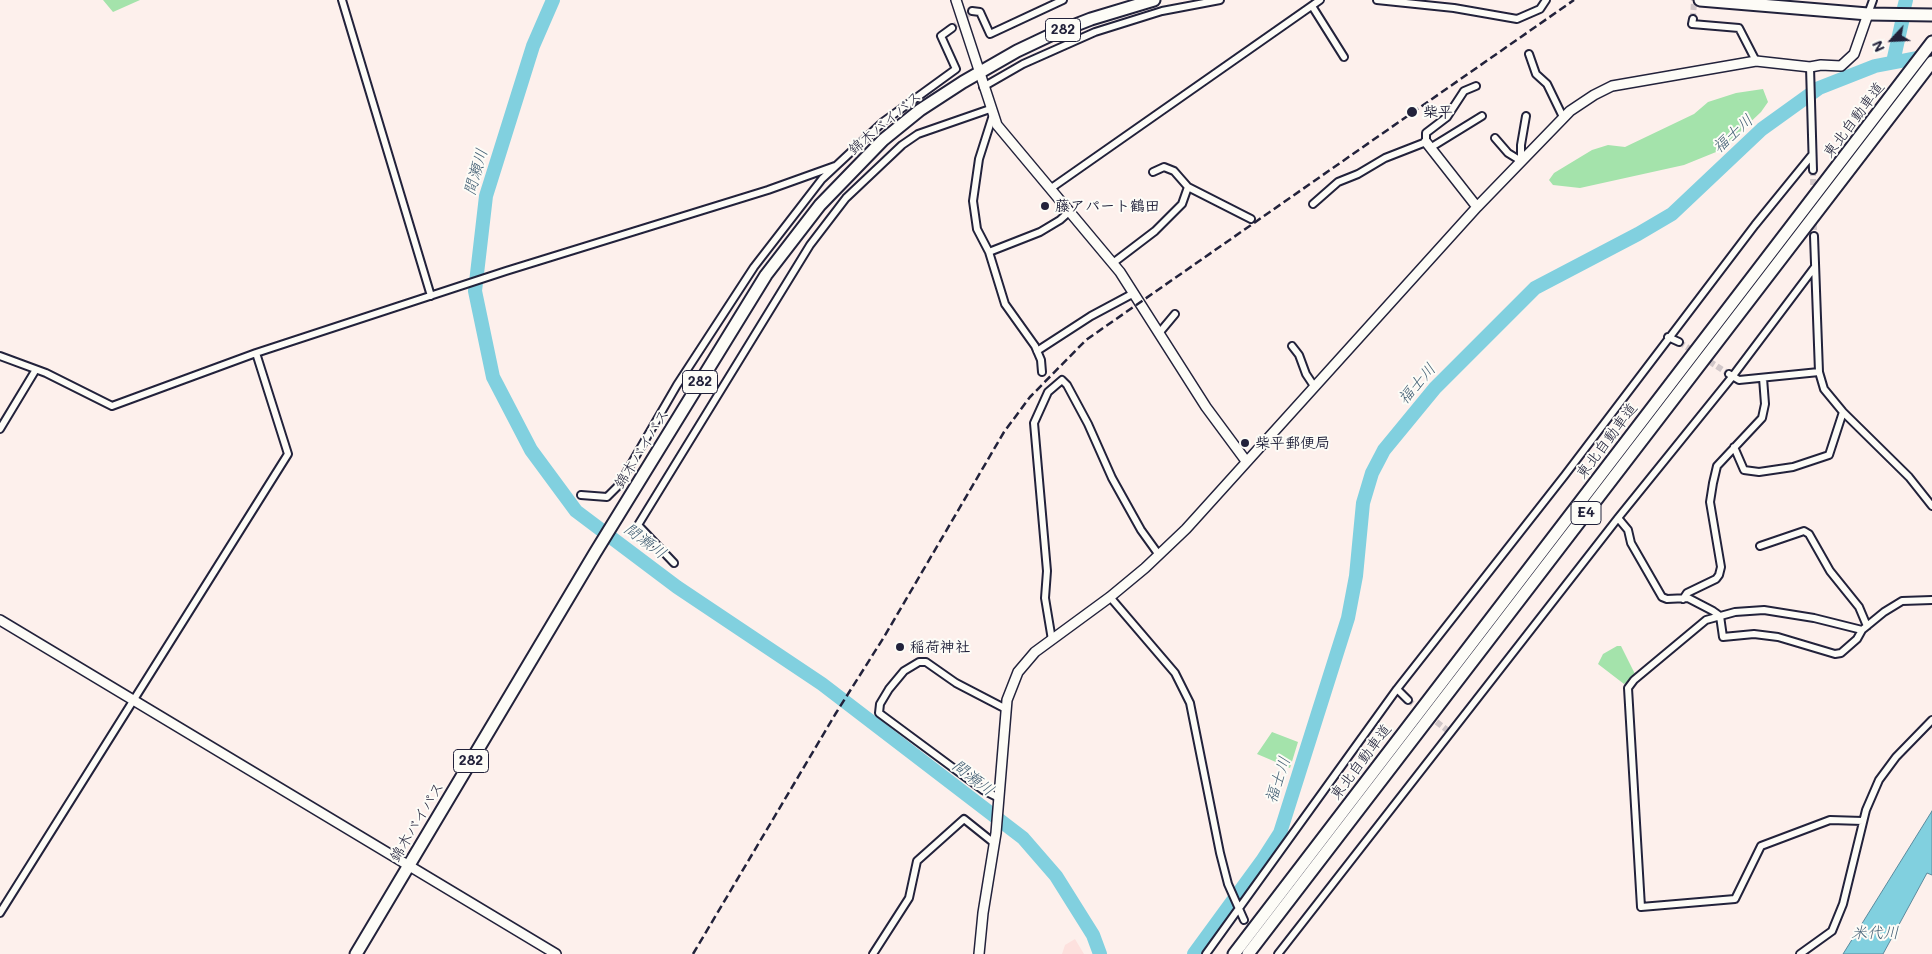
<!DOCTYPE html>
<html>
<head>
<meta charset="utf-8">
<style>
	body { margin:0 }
	#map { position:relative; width:1932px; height:954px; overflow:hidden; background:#fdf0ec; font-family:Mali,sans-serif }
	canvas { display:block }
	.north { position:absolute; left:1867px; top:15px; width:50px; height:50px; -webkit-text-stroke:4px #fdfcf7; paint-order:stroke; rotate:245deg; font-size:14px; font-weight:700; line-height:20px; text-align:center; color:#22223b }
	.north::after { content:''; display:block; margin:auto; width:18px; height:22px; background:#22223b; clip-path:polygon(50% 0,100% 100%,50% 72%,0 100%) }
</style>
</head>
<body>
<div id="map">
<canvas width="1932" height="954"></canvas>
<div class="north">N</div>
</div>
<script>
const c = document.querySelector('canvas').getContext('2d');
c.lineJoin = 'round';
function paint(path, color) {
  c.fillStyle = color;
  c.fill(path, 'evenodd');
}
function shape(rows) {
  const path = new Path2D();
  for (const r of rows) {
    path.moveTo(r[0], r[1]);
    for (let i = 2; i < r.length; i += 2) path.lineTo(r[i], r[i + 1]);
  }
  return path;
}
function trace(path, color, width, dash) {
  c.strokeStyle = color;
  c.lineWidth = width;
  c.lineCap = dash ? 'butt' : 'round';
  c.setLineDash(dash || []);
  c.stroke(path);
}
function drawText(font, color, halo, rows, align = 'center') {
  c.font = font + ' Mali,"Klee One",sans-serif';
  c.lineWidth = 4;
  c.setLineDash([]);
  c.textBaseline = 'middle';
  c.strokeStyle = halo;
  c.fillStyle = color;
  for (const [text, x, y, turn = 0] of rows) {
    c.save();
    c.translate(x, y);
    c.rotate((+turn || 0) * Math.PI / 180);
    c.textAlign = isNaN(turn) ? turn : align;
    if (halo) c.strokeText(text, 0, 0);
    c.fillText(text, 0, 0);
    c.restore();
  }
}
paint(shape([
	[1075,939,1084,954,1062,954,1065,945]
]), '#fde1de');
paint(shape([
	[103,0,140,0,113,12],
	[1763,89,1768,102,1761,112,1721,150,1684,165,1580,188,1553,185,1549,180,1554,173,1592,150,1608,145,1625,147,1694,114,1708,102,1736,93],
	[1617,646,1621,646,1636,676,1624,684,1598,664,1603,654],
	[1272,732,1298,742,1290,768,1257,754]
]), '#a4e3ab');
const water = shape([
	[1932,811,1932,875,1927,873,1883,954,1843,954,1932,811]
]);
paint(water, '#81d0df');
trace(water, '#5b8a9d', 1);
trace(shape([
	[553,0,533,46,486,196,475,291,493,377,531,450,576,511,677,587,822,684,1023,838,1056,876,1093,935,1100,954],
	[1904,8,1906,0],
	[1893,62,1902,22],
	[1194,954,1262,861,1280,833,1348,618,1356,576,1363,503,1372,473,1384,450,1435,388,1535,288,1638,234,1672,214,1762,129,1819,88,1875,66,1932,55]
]), '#81d0df', 14);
trace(shape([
	[1693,19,1694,0],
	[952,28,972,11],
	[1813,170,1814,236],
	[1679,342,1729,374],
	[1408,700,1447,730]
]), '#d1c7c9', 6, [6, 3]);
const street = shape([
	[342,0,431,296],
	[1377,0,1454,8,1517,19,1540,9,1546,0],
	[1312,6,1344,57],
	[972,11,980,12,990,34,1063,0],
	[1868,14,1873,0],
	[1693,19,1692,24,1739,28,1756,61],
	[1529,54,1536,74,1547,84,1563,117],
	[1810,67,1813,170],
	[983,87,1023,64,1095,32,1162,11,1220,0],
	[993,115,979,159,973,201,977,229,989,252,1005,304,1035,346,1041,360,1042,372],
	[1495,138,1508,153,1521,161],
	[1430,148,1482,116],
	[1521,161,1521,145,1526,116],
	[1188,187,1251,219],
	[1050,189,1320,0],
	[1313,204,1338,182,1358,174,1385,158,1426,142,1426,133,1447,117,1464,91,1476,86],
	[1814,236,1819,372,1824,389,1843,412,1909,477,1932,506],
	[989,252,1040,232,1060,220,1070,211],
	[1113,263,1155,231,1182,204,1188,187,1174,171,1164,167,1153,172],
	[1160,332,1175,314],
	[1668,337,1679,342],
	[1292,346,1299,355,1306,374,1314,386],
	[1037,351,1091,316,1134,293],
	[0,356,46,373,112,406,256,353,506,271,768,190,835,166],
	[1729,374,1739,380,1819,372],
	[0,429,35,371],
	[1734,447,1744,470,1759,472,1793,467,1829,455,1843,412],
	[581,495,607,497,619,485,677,385,754,267,822,179,883,122,956,69,941,36,952,28],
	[1618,518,1628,530,1631,543,1662,597,1667,599,1688,598,1713,611,1720,616,1723,637,1754,634,1778,637,1835,654,1841,653,1857,639,1862,630,1884,612,1902,601,1932,600],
	[1760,546,1804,531,1809,534,1830,571,1859,607,1867,626],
	[674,563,638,525,810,245,846,198,902,145,918,134,990,109],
	[1110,597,1175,673,1190,703,1220,853,1228,884,1244,920],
	[1683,599,1687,593,1716,579,1719,575,1721,567,1710,502,1713,483,1717,466,1762,418,1765,404,1763,378],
	[1862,630,1814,618,1764,610,1735,612,1706,620,1634,680,1628,688,1641,907,1735,899,1761,846,1830,820,1863,821],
	[1052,640,1045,598,1047,571,1034,423,1048,392,1062,380,1067,385,1088,424,1112,478,1141,530,1159,555],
	[1397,689,1408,700],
	[999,798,983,790,879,713,880,704,889,689,904,671,919,662,926,662,956,683,1006,709],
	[0,913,288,454,256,353],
	[873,954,909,898,917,861,964,819,994,843],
	[1206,954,1397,689,1565,475,1755,225,1812,155],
	[1278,954,1618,518,1732,377,1814,268],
	[1800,954,1832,931,1843,904,1866,810,1879,780,1896,757,1932,720]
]);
const secondary = shape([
	[956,0,997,125,1120,272,1206,407,1246,461],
	[1426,142,1477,207],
	[0,620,556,954],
	[979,954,983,913,996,833,1007,700,1018,672,1035,652,1110,597,1145,568,1186,529,1477,207,1570,111,1594,95,1612,86,1756,61,1810,67,1821,65,1841,66,1854,54,1868,14]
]);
const highway = shape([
	[1700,0,1868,14,1932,15],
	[356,954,595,553,766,275,820,205,883,140,920,110,963,82,1017,51,1055,33,1091,19,1154,0],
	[1234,954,1932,42],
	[1248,954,1932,62]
]);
trace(street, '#22223b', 10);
trace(secondary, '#22223b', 12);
trace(highway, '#22223b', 15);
trace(street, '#fdfcf7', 6);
trace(secondary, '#fdfcf7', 9);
trace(highway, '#fdfcf7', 11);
trace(shape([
	[693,954,836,713,884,637,1004,432,1030,397,1086,340,1574,0]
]), '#22223b', 2.5, [8, 4]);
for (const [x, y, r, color] of [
	[1412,112,6,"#22223b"],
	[1045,206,5,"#22223b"],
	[1245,443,5,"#22223b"],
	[900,647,5,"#22223b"]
]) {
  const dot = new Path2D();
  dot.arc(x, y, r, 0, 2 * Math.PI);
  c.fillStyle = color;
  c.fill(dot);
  trace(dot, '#fdfcf7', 2);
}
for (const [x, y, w] of [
	[1063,30,35],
	[700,382,35],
	[1586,513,30],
	[471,761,35]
]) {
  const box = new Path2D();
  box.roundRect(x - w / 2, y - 11.5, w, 23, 4);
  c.fillStyle = '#fdfcf7';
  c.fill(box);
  trace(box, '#22223b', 1);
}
drawText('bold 14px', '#22223b', null, [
	["282",1063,30],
	["282",700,382],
	["E4",1586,513],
	["282",471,761]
]);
drawText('bold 15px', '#22223b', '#fdfcf7', [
	["柴平",1423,112],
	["藤アパート鶴田",1055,206],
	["柴平郵便局",1255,443],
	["稲荷神社",910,647]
], 'left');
drawText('15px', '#22223b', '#fdfcf7', [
	["東北自動車道",1854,120,-53],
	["錦木バイパス",885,123,-40],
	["東北自動車道",1607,441,-53],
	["錦木バイパス",642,449,-58],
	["東北自動車道",1361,762,-53],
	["錦木バイパス",417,822,-59]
]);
drawText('italic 16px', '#435f74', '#fdfcf7', [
	["福士川",1733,134,-42],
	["間瀬川",476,172,-74],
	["福士川",1417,384,-49],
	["間瀬川",645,541,37],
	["間瀬川",973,778,38],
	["福士川",1278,780,-72],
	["米代川",1875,933]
]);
</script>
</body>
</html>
